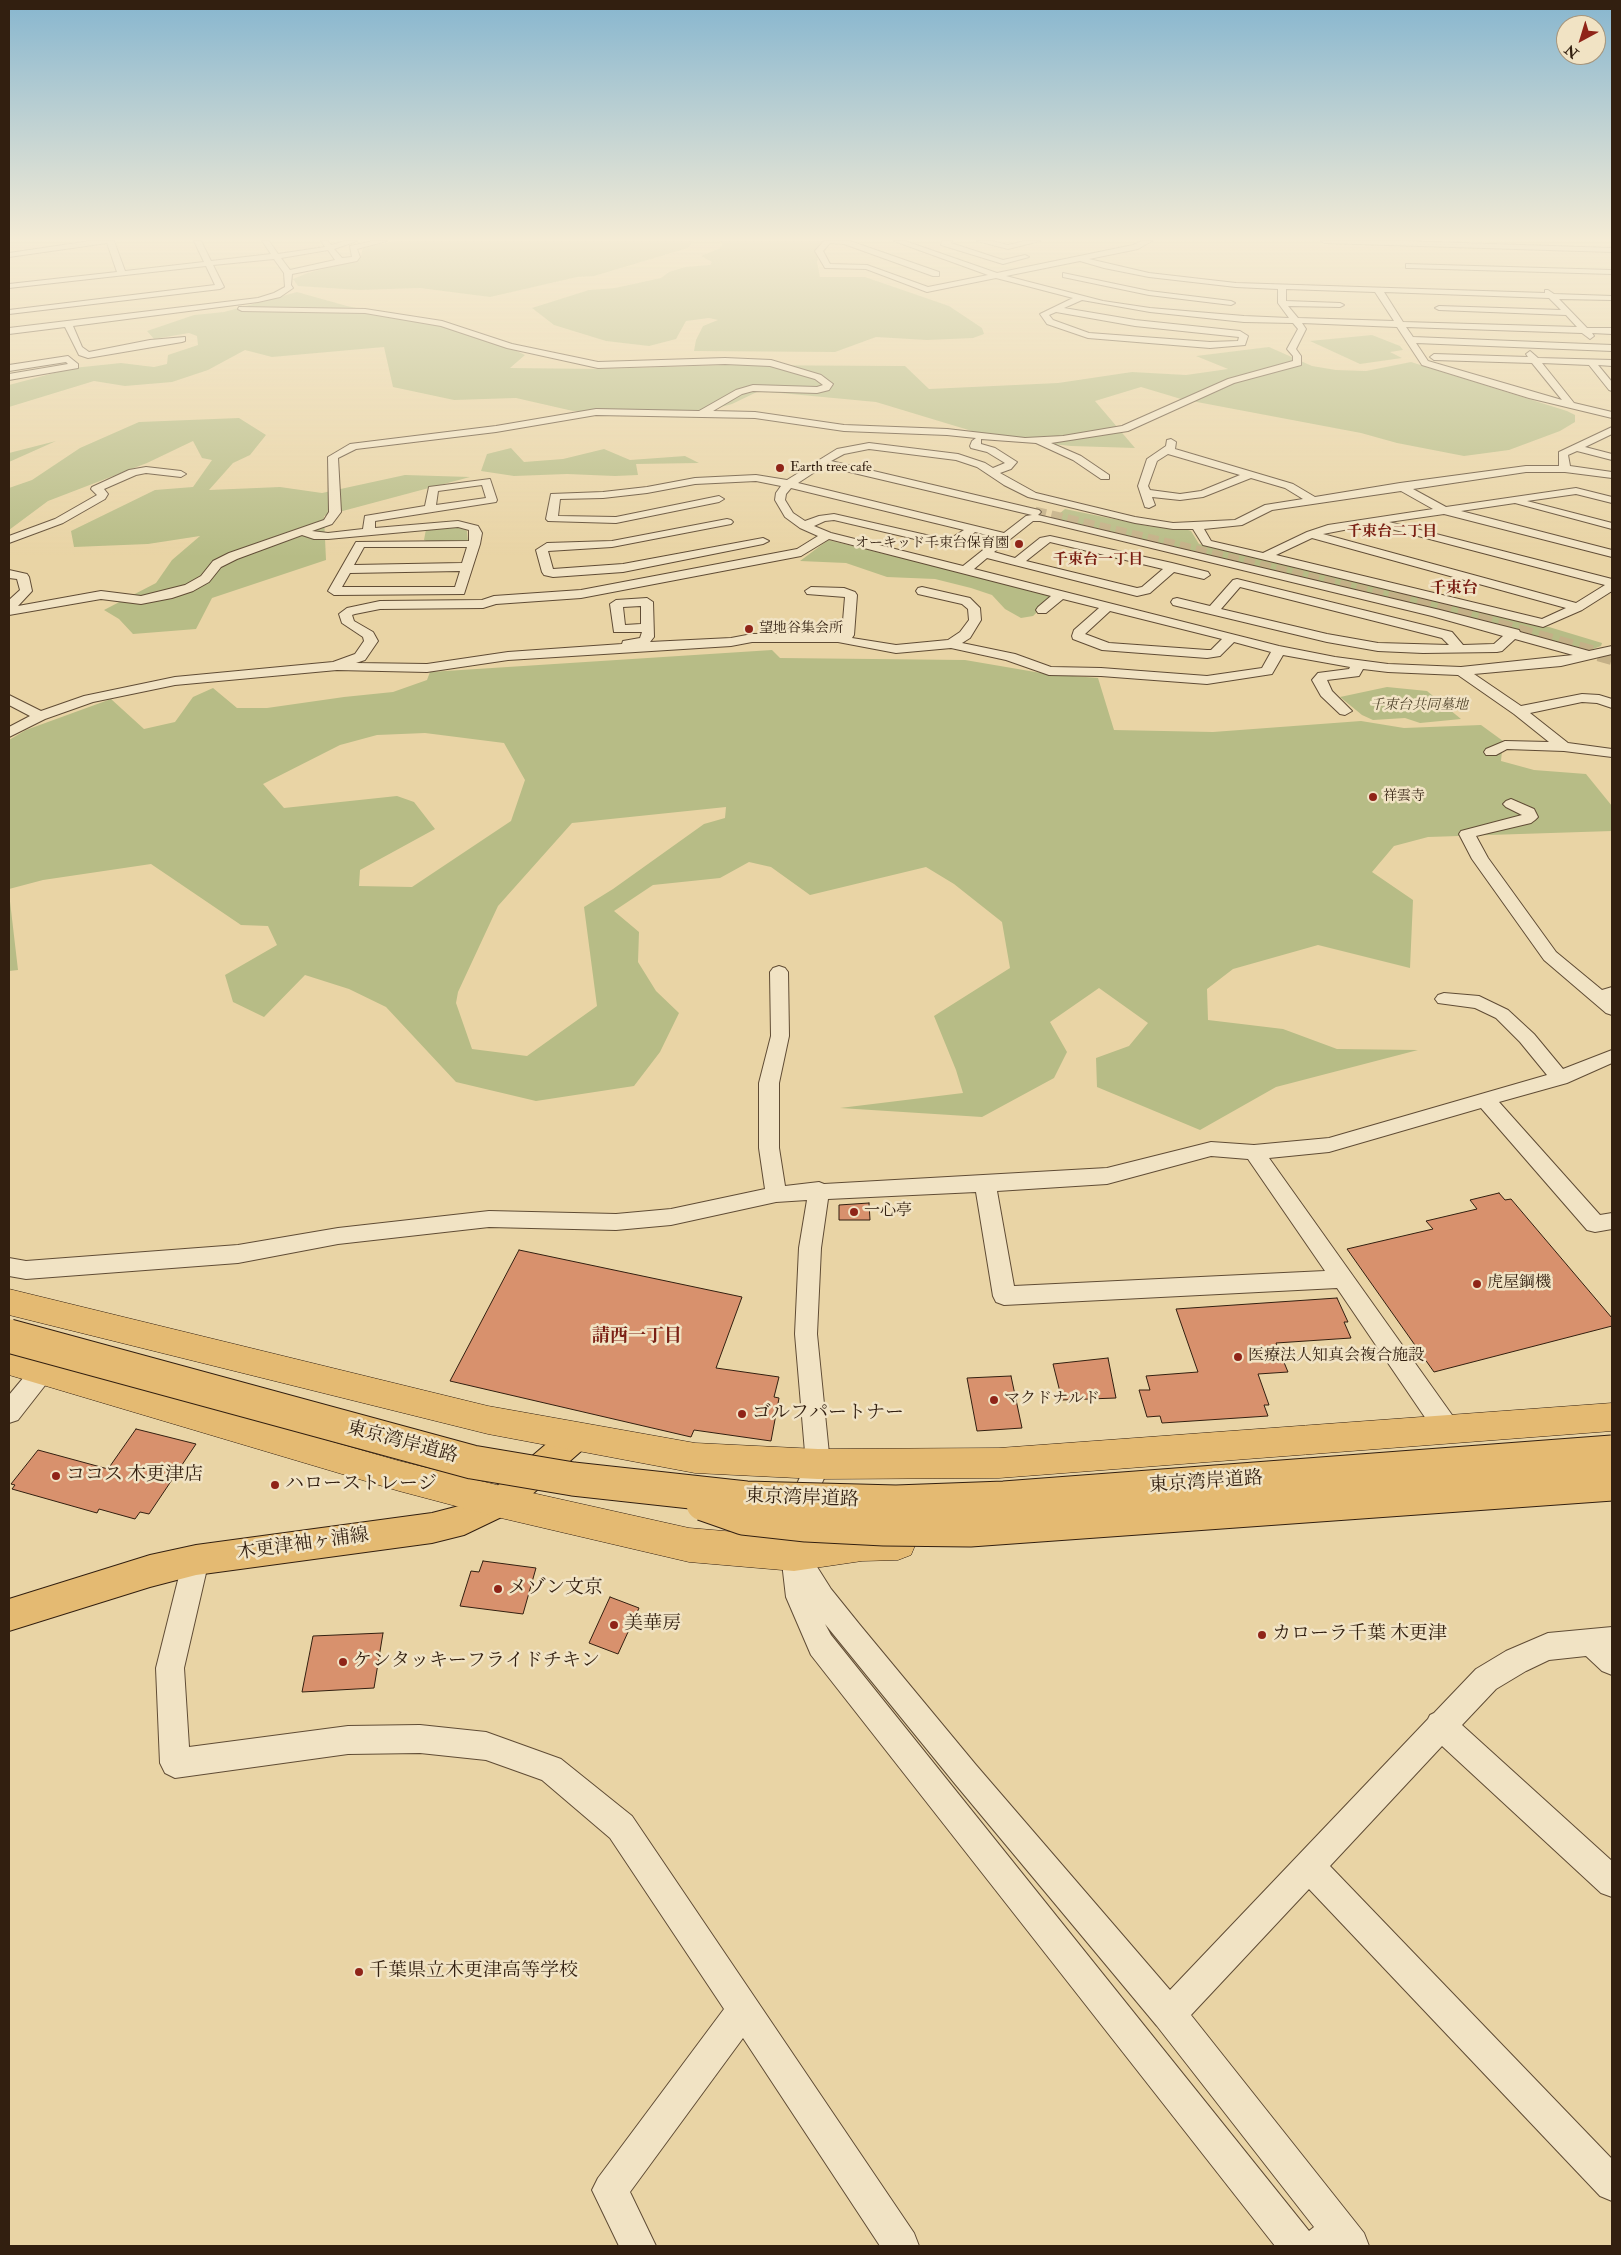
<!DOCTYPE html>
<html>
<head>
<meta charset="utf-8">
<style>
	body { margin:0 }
	#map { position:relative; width:1621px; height:2255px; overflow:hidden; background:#e9d4a5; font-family:"IM FELL Double Pica",serif }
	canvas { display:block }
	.frame { position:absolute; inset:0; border:10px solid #321f10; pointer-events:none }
	.north { position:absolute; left:1556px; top:15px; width:50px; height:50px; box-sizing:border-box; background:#f1e3c4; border:1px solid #a5957c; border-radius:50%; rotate:219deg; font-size:14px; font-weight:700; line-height:20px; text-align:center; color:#321f10 }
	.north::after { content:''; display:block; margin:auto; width:18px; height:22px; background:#8f2418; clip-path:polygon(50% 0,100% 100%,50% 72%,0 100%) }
</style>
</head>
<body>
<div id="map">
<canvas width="1621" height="2255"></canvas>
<div class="frame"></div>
<div class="north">N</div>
</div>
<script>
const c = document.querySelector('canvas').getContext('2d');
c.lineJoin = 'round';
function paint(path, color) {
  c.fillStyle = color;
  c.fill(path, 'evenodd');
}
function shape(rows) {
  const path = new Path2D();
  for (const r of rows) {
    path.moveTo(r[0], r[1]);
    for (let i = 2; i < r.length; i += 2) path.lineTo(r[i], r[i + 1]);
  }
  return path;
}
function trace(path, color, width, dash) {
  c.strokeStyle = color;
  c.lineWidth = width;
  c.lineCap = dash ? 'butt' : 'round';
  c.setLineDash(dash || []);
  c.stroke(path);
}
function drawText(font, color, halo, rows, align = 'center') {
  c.font = font + ' "IM FELL Double Pica","Noto Serif JP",serif';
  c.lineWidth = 5;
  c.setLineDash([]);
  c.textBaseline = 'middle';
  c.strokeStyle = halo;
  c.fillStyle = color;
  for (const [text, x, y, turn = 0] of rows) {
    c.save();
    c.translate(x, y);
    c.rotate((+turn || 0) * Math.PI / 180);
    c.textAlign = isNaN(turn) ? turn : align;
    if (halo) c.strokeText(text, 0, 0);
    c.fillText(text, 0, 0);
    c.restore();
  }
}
paint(shape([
	[395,241,693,241,688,248,594,276,577,277,490,297,420,288,359,290,298,286,293,279,308,273,360,259,363,248],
	[719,241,822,241,817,262,820,277,865,277,949,306,982,328,984,334,973,338,927,340,876,337,835,352,694,351,696,340,703,326,718,320,709,318,686,321,676,339,649,346,606,341,554,325,532,308,589,290,615,288,661,278,669,272,685,267,710,265,712,262,701,256,720,248,723,244],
	[297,292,347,306,482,334,525,355,510,368,601,369,725,365,905,366,929,389,1058,383,1132,372,1186,375,1228,369,1196,356,1269,347,1312,366,1336,370,1366,371,1411,362,1567,411,1575,415,1575,422,1560,431,1509,450,1464,456,1397,443,1361,433,1181,399,1141,387,1095,401,1135,448,1071,446,995,438,876,402,759,391,732,404,684,417,573,411,516,398,454,400,393,387,384,347,272,357,245,350,208,370,172,382,125,386,94,381,9,407,9,385,73,368,121,363,154,367,167,364,168,355,198,345,197,336,189,333,154,339,147,331,194,315,224,312],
	[1372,335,1400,346,1403,350,1390,352,1402,358,1360,364,1310,341],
	[239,418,266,435,250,455,233,463,209,490,280,487,322,493,405,475,470,477,324,516,326,560,212,598,196,629,133,634,119,619,104,610,156,583,172,560,200,536,148,544,74,547,71,531,155,490,193,487,212,460,202,458,193,441,147,463,48,501,9,530,9,488,32,480,80,448,139,422],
	[56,441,9,462,9,453],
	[511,448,524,462,563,459,604,449,630,460,685,456,699,463,636,464,638,475,615,476,567,474,514,476,481,471,487,454],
	[1065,509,1148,526,1188,530,1191,531,1199,544,1479,610,1540,626,1549,627,1602,643,1601,646,1590,650,1581,649,1368,593,1054,518],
	[461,527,467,531,468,542,429,542,424,540,426,529],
	[828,540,1051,595,1052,598,1033,616,1021,618,1005,609,992,595,971,588,935,579,887,577,846,563,800,561],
	[772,650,780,658,965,660,1047,674,1098,678,1114,730,1213,732,1361,721,1404,728,1481,725,1503,741,1501,761,1534,770,1586,774,1612,806,1612,831,1428,837,1394,846,1372,872,1413,900,1410,968,1318,945,1233,969,1207,989,1208,1020,1283,1029,1337,1049,1418,1050,1276,1087,1200,1130,1097,1087,1096,1058,1129,1046,1148,1023,1099,988,1050,1022,1067,1052,1054,1078,982,1117,840,1108,963,1093,956,1070,934,1016,1010,968,1002,922,954,884,926,867,810,895,771,867,749,862,720,878,653,885,614,911,639,932,638,962,656,991,679,1013,660,1052,634,1086,536,1101,456,1082,386,1007,349,989,305,975,264,1017,233,1002,225,975,277,945,268,926,241,925,151,864,43,880,9,889,9,740,26,730,111,699,144,729,175,722,193,697,213,688,237,708,267,708,344,697,393,692,427,680,430,672],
	[425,733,504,743,525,780,511,821,412,887,359,886,360,870,435,829,414,802,397,796,284,808,263,784,340,745,377,735],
	[726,807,725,818,704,824,613,889,584,907,597,1006,527,1056,472,1049,456,1003,458,992,498,906,572,823],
	[1387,687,1427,691,1461,719,1420,723,1405,718,1373,720,1362,715,1340,697],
	[9,893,18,970,9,971]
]), '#b7bc86');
const building = shape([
	[1499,1193,1505,1200,1511,1199,1612,1318,1612,1326,1434,1372,1347,1249,1433,1229,1426,1221,1477,1209,1470,1200,1499,1193],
	[869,1203,870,1220,839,1220,839,1205,869,1203],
	[519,1250,742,1297,716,1368,779,1377,774,1397,779,1398,771,1441,694,1430,691,1437,450,1381,519,1250],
	[1337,1298,1348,1322,1344,1322,1351,1338,1276,1343,1288,1372,1258,1374,1269,1405,1264,1405,1268,1416,1162,1423,1160,1416,1147,1417,1139,1390,1150,1390,1146,1376,1198,1372,1176,1309,1337,1298],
	[1108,1358,1116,1398,1062,1400,1053,1364,1108,1358],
	[1011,1376,1022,1428,977,1431,967,1378,1011,1376],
	[136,1429,196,1444,149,1514,140,1512,135,1519,99,1509,97,1513,12,1489,15,1485,11,1484,38,1450,108,1469,136,1429],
	[483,1561,536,1568,523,1614,460,1606,471,1571,479,1572,483,1561],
	[610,1597,639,1608,618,1654,589,1643,610,1597],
	[383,1633,374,1688,302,1692,313,1636,383,1633]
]);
paint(building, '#d8916d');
trace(building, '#321f10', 1);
trace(shape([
	[1035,512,1401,600]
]), '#c4b087', 11, [11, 5.5]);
trace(shape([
	[1396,599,1458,614,1612,658]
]), '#c4b087', 14, [14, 7]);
const minor = shape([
	[90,241,114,241,125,271,204,262,194,241,201,241,211,261,271,254,262,241,269,241,278,254,325,247,321,241,328,241,331,245,345,241,357,241,334,249,342,258,352,257,350,246,373,241,387,241,357,249,360,257,357,261,292,274,291,285,293,288,280,297,258,302,73,326,82,347,89,352,150,340,185,337,185,341,182,342,88,358,79,355,65,327,9,334,9,328,258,298,274,293,285,287,284,273,274,259,213,265,224,287,220,289,9,314,9,310,215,285,206,266,9,288,9,284,117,272,107,243,9,257,9,253,90,241],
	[328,250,335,260,290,270,281,258,328,250],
	[824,241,850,241,939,272,939,276,933,276,844,244,830,243,823,251,830,264,867,265,928,287,988,275,894,241,905,241,997,273,1133,245,1142,241,1152,241,1138,249,1089,259,1149,273,1236,283,1545,293,1545,290,1548,290,1554,294,1612,296,1612,300,1559,299,1587,328,1612,328,1612,334,1592,333,1594,336,1590,339,1582,333,1406,327,1413,337,1612,345,1612,351,1416,343,1428,361,1562,400,1532,363,1434,360,1430,357,1434,354,1528,357,1526,354,1530,351,1538,358,1612,360,1612,366,1598,365,1612,382,1612,391,1609,390,1589,365,1542,363,1574,403,1612,412,1612,418,1529,398,1422,365,1397,327,1302,323,1306,329,1296,349,1301,356,1301,365,1234,383,1128,431,1051,443,1081,456,1109,475,1109,479,1101,479,1073,460,1036,443,981,439,981,444,995,448,1017,462,1011,469,1000,473,1036,493,1135,517,1173,523,1235,520,1265,505,1303,499,1285,488,1251,478,1203,497,1180,500,1152,497,1155,505,1149,508,1145,507,1138,486,1147,459,1166,446,1167,440,1171,439,1176,442,1175,449,1293,484,1315,497,1400,483,1526,466,1559,466,1559,452,1612,427,1612,434,1585,447,1612,454,1612,460,1577,451,1568,455,1570,466,1612,472,1612,478,1565,472,1526,472,1413,489,1446,507,1576,488,1612,497,1612,503,1576,494,1527,501,1612,523,1612,529,1515,503,1461,511,1612,550,1612,557,1444,514,1389,522,1612,579,1612,591,1582,610,1543,627,1203,545,1193,529,1173,529,1135,523,1028,497,1004,485,977,467,956,460,869,449,844,454,831,461,1039,510,1041,512,1038,515,1440,610,1519,630,1520,632,1589,651,1612,646,1612,654,1561,666,1474,674,1521,706,1582,694,1599,695,1612,699,1612,708,1597,703,1582,702,1530,713,1568,743,1612,749,1612,757,1564,751,1507,749,1496,755,1486,755,1484,752,1486,749,1505,741,1549,742,1514,714,1458,675,1388,672,1363,669,1359,676,1327,680,1332,691,1352,711,1345,715,1340,714,1321,696,1312,680,1318,673,1349,669,1350,667,1283,655,1272,674,1207,684,1101,676,1049,675,1006,660,951,648,896,653,838,642,752,642,731,646,508,660,427,672,337,670,175,685,93,702,45,719,9,737,9,727,30,716,9,705,9,695,41,711,84,696,175,677,333,662,355,654,364,641,363,637,342,623,339,614,347,608,380,601,482,600,494,596,581,590,797,549,818,536,800,528,785,517,775,500,776,493,781,486,756,481,695,484,647,493,603,498,560,499,558,516,616,517,719,496,724,499,719,502,616,523,548,521,546,519,551,494,603,492,647,487,695,478,756,475,787,480,837,449,869,443,958,454,985,463,993,468,1005,463,987,452,971,448,970,446,972,441,976,438,947,435,844,431,755,418,596,415,496,432,356,449,338,458,341,512,332,524,312,531,328,533,363,529,365,516,425,506,429,487,490,479,497,500,496,502,375,521,375,528,458,521,478,526,482,533,480,544,464,594,334,595,328,591,356,542,469,541,469,530,458,527,328,539,314,539,302,535,237,559,221,567,209,582,193,591,172,598,141,604,101,599,9,615,9,600,20,590,17,579,9,578,9,570,27,574,29,577,32,591,18,606,101,591,141,596,185,585,201,576,213,561,229,553,324,520,329,512,328,457,350,444,496,426,596,409,699,411,736,390,753,385,817,387,823,385,815,379,770,366,725,364,598,368,507,348,441,326,365,313,242,311,238,309,239,307,365,309,442,321,512,344,598,362,725,358,771,360,821,375,833,384,829,390,817,393,753,391,742,394,713,411,755,412,844,425,947,429,1025,438,1063,436,1122,426,1228,379,1293,361,1293,356,1287,349,1298,329,1293,323,1244,322,1150,312,1082,300,1064,308,1135,320,1240,331,1248,336,1245,345,1210,348,1088,338,1047,324,1040,314,1073,298,996,278,927,292,866,269,825,268,815,251,824,241],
	[1080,261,1104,268,1149,277,1236,287,1278,289,1278,303,1289,318,1244,316,1150,308,1103,301,1006,276,1080,261],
	[1286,289,1375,292,1394,321,1298,318,1288,306,1340,307,1344,305,1340,303,1286,301,1286,289],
	[1384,292,1549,298,1561,310,1439,306,1435,308,1439,310,1566,315,1577,327,1403,322,1384,292],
	[1056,312,1135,326,1239,337,1238,341,1210,342,1089,333,1053,320,1049,315,1056,312],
	[1168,454,1240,475,1201,491,1180,494,1150,490,1148,486,1157,461,1168,454],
	[824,466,1032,515,1026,516,1004,533,798,483,824,466],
	[482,485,486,498,436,505,438,491,482,485],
	[791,488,964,530,948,540,834,514,819,516,805,521,793,513,785,500,786,494,791,488],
	[1401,491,1433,509,1328,525,1307,532,1263,553,1211,541,1204,529,1242,525,1272,510,1401,491],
	[834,520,949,547,962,543,975,532,998,538,963,566,831,533,814,526,825,521,834,520],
	[1033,521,1040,521,1432,616,1503,636,1494,644,1463,645,1452,632,1237,579,1233,580,1210,606,1177,598,1173,599,1171,602,1173,605,1177,606,1327,642,1378,651,1423,653,1497,652,1502,651,1515,639,1573,655,1461,667,1388,664,1335,657,1279,646,974,569,987,558,1137,596,1150,593,1174,572,1204,579,1210,575,1208,572,1172,563,1050,536,1040,538,1015,558,994,552,1033,521],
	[1375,524,1376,525,1605,585,1576,603,1323,534,1375,524],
	[1312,538,1566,608,1542,619,1276,555,1312,538],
	[829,539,1051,596,1038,607,1036,610,1038,613,1046,613,1063,599,1099,608,1074,630,1072,636,1073,639,1102,650,1207,658,1220,656,1234,642,1271,652,1262,668,1207,676,1101,668,1051,667,1015,654,962,643,970,638,981,620,980,608,970,598,922,587,918,588,916,591,918,594,962,604,968,609,969,620,960,632,948,640,896,645,852,638,854,635,857,595,855,592,844,588,811,587,805,591,807,594,845,597,842,633,752,634,731,638,650,642,654,637,653,602,647,598,616,600,610,604,614,632,642,632,640,638,623,641,622,644,508,652,427,664,356,663,365,660,378,641,373,632,354,621,352,615,355,614,380,609,483,608,496,604,581,598,801,556,829,539],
	[1050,542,1163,569,1142,587,1137,588,1026,561,1050,542],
	[364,547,467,547,462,563,354,565,364,547],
	[460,571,455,587,342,587,350,573,460,571],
	[1240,587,1442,638,1449,645,1378,643,1327,634,1221,609,1240,587],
	[641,606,641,624,625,625,623,607,641,606],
	[1110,611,1222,639,1211,650,1207,650,1109,643,1085,634,1110,611],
	[942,241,952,241,951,243,1003,260,1025,255,1029,257,1003,264,941,245,942,241],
	[977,241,992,241,1008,245,1025,241,1040,241,1008,249,977,241],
	[1321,241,1403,241,1612,248,1612,252,1324,243,1321,241],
	[1406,264,1612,270,1612,274,1409,268,1406,268,1406,264],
	[1063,273,1149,291,1231,301,1235,303,1231,305,1149,295,1063,277,1063,273],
	[68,356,78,364,78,368,9,380,9,374,68,364,66,362,9,371,9,365,68,356],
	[146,467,181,471,186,474,181,477,146,473,136,475,104,489,108,494,105,499,63,523,9,543,9,536,55,519,97,495,91,489,92,487,129,470,146,467],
	[727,519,731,520,733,522,731,524,612,547,548,551,553,569,623,564,763,538,769,541,763,544,623,572,553,577,544,575,542,572,536,550,547,543,612,541,727,519],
	[1511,799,1534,809,1538,817,1535,820,1531,823,1476,836,1488,858,1556,952,1602,990,1612,987,1612,1015,1606,1013,1544,960,1472,859,1459,834,1461,831,1522,815,1506,807,1503,804,1506,801,1511,799],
	[779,966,785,968,788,972,789,1036,779,1083,779,1148,785,1186,819,1182,824,1184,1107,1168,1211,1142,1254,1145,1329,1138,1547,1075,1520,1042,1496,1018,1475,1008,1438,1003,1435,999,1438,995,1444,993,1479,996,1508,1010,1534,1034,1563,1069,1612,1050,1612,1063,1567,1083,1499,1102,1600,1215,1612,1213,1612,1229,1595,1232,1587,1230,1481,1108,1329,1152,1269,1158,1457,1422,1460,1430,1457,1438,1448,1441,1439,1438,1337,1288,1004,1305,996,1302,993,1296,976,1192,828,1199,821,1248,817,1334,830,1464,808,1516,799,1520,790,1516,786,1508,806,1464,795,1334,799,1248,807,1200,776,1202,671,1225,616,1230,489,1227,338,1244,238,1263,26,1279,9,1276,9,1258,26,1261,238,1245,338,1228,489,1211,616,1214,671,1209,765,1189,759,1148,759,1083,771,1036,770,972,773,968,779,966],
	[1211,1156,1248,1159,1325,1271,1014,1286,997,1191,1107,1184,1211,1156],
	[42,1362,50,1365,54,1372,50,1379,18,1420,9,1423,9,1395,34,1365,42,1362],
	[795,1532,804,1535,808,1544,807,1551,831,1589,860,1625,976,1765,1170,1990,1428,1719,1430,1715,1434,1713,1476,1669,1506,1651,1548,1633,1612,1627,1612,1675,1602,1671,1586,1656,1549,1660,1526,1671,1496,1689,1462,1725,1612,1861,1612,1897,1601,1893,1442,1746,1330,1866,1612,2159,1612,2201,1600,2196,1309,1889,1191,2015,1364,2233,1369,2246,1275,2246,811,1655,786,1597,781,1554,782,1544,786,1535,795,1532],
	[825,1624,956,1785,1157,2026,1314,2227,1309,2231,831,1635,825,1624],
	[196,1548,205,1551,209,1560,184,1668,189,1747,348,1726,420,1725,486,1732,561,1759,632,1816,914,2233,919,2246,880,2246,743,2038,630,2192,656,2246,619,2246,592,2190,598,2178,724,2009,610,1838,542,1780,486,1760,420,1753,348,1754,175,1778,165,1773,160,1763,156,1668,183,1560,187,1551,196,1548]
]);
const major = shape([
	[576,1424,587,1428,591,1437,587,1446,512,1512,464,1535,432,1543,196,1575,150,1587,9,1631,9,1599,150,1555,196,1545,432,1513,459,1506,490,1492,565,1428,576,1424]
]);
const highway = shape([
	[9,1289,488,1406,695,1443,818,1449,999,1448,1612,1403,1612,1431,999,1478,818,1479,695,1473,488,1434,9,1315,9,1289],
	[9,1349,399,1461,501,1486,689,1528,794,1537,862,1527,898,1526,911,1531,916,1543,911,1555,898,1560,862,1561,794,1571,689,1562,501,1518,399,1491,9,1375,9,1349]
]);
trace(minor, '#604c35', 2);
trace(major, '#321f10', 2);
trace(highway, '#321f10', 1);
paint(minor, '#f1e3c4');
paint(major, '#e4ba72');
paint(highway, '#e4ba72');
const highwayBridge = shape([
	[9,1336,472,1462,573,1479,746,1498,896,1502,1004,1498,1612,1452],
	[703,1504,743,1518,806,1525,884,1529,970,1530,1612,1484]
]);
trace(highwayBridge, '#321f10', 35, []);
trace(highwayBridge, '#e4ba72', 33);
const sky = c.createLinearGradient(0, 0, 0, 557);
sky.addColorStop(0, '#87b6cf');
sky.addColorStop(0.43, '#f5ecd6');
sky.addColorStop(1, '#f5ecd600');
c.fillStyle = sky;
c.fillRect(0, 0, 1621, 557);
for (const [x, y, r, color] of [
	[780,468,5,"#8f2418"],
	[1019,544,5,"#8f2418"],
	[749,629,5,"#8f2418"],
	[1373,797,5,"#8f2418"],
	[854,1212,5,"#8f2418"],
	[1477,1284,5,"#8f2418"],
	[1238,1357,5,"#8f2418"],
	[994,1400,5,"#8f2418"],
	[742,1414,5,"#8f2418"],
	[56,1476,5,"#8f2418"],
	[275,1485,5,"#8f2418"],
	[498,1589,5,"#8f2418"],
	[614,1625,5,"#8f2418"],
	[1262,1635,5,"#8f2418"],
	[343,1662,5,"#8f2418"],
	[359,1972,5,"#8f2418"]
]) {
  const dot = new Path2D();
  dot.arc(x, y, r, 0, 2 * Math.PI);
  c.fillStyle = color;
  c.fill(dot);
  trace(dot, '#f1e3c4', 2);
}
drawText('14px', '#321f10', '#f1e3c4', [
	["Earth tree cafe",790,468],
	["オーキッド千束台保育園",1009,544,"right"],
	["望地谷集会所",759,629],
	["祥雲寺",1383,797]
], 'left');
drawText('italic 14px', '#53462e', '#f1e3c4', [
	["千束台共同墓地",1419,706]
]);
drawText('bold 15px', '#7a1f14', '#f1e3c4', [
	["千束台二丁目",1392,533],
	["千束台一丁目",1098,561]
]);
drawText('bold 16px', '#7a1f14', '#f1e3c4', [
	["千束台",1454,590]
]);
drawText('16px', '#321f10', '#f1e3c4', [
	["一心亭",864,1212],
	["虎屋鋼機",1487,1284],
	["医療法人知真会複合施設",1248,1357],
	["マクドナルド",1004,1400]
], 'left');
drawText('bold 18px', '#7a1f14', '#f1e3c4', [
	["請西一丁目",637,1337]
]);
drawText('19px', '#321f10', '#f1e3c4', [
	["ゴルフパートナー",752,1414],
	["ココス 木更津店",66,1476],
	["ハローストレージ",285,1485],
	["メゾン文京",508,1589],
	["美華房",624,1625],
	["カローラ千葉 木更津",1272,1635],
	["ケンタッキーフライドチキン",353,1662],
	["千葉県立木更津高等学校",369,1972]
], 'left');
drawText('19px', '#321f10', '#f1e3c4', [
	["東京湾岸道路",402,1443,15],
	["東京湾岸道路",1206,1483,-4],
	["東京湾岸道路",802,1499,2],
	["木更津袖ヶ浦線",303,1545,-8]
]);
</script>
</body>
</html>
